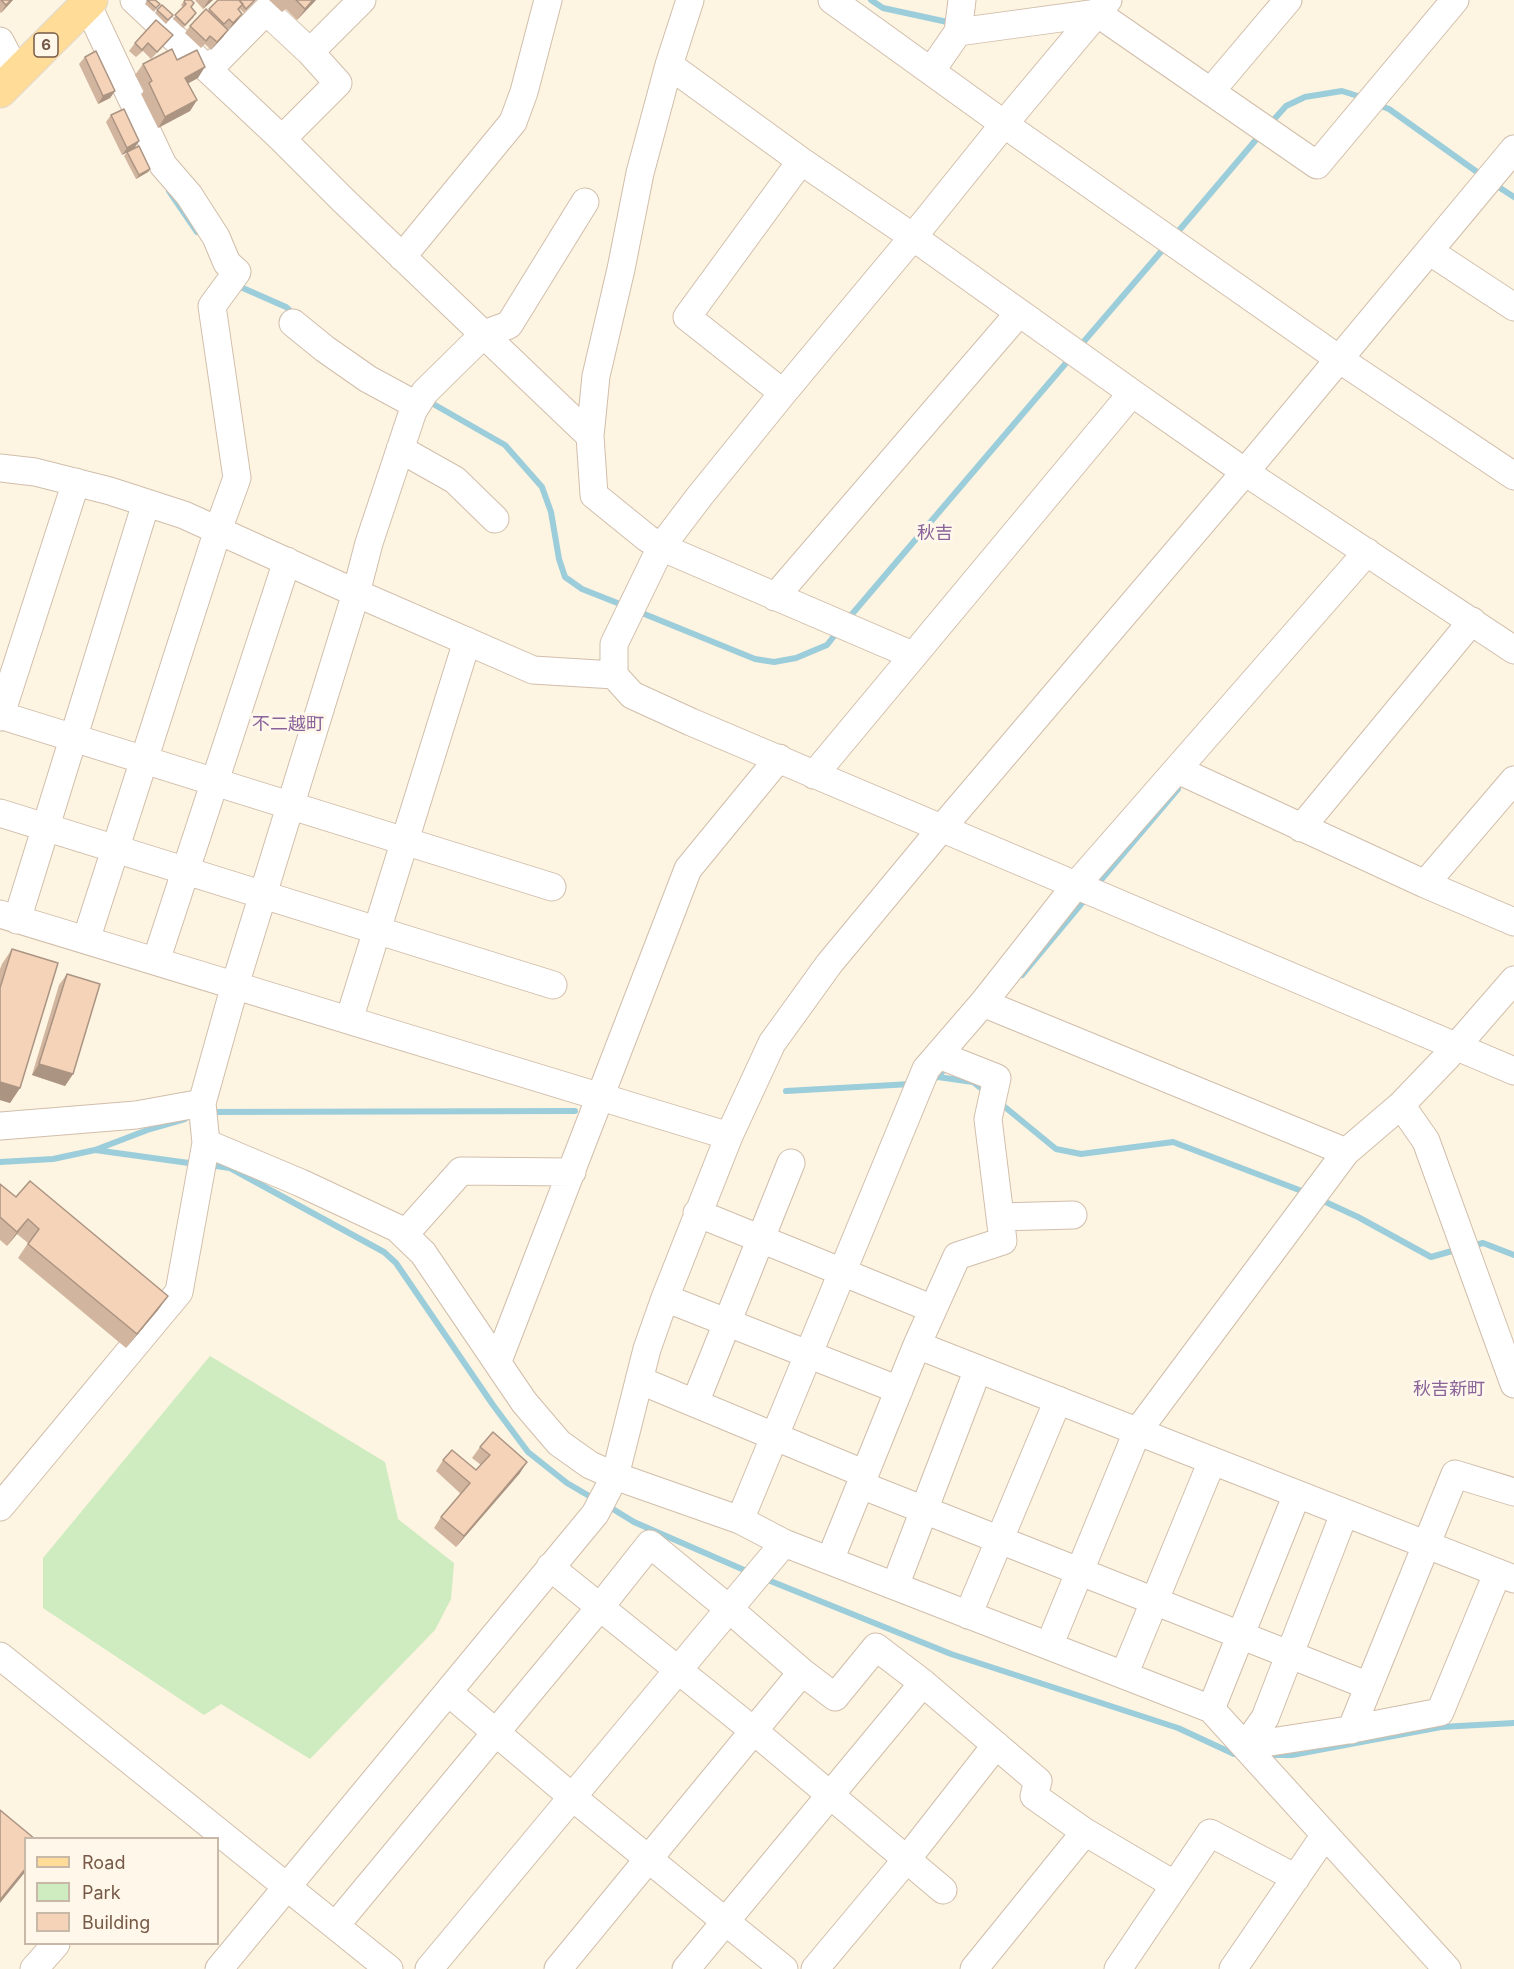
<!DOCTYPE html>
<html>
<head>
<meta charset="utf-8">
<style>
	body { margin:0 }
	#map { position:relative; width:1514px; height:1969px; overflow:hidden; background:#fdf4e2; font-family:Inter,sans-serif }
	canvas { display:block }
	.legend { position:absolute; left:24px; top:1837px; width:195px; height:108px; box-sizing:border-box; background:#fff7e9; border:2px solid #c8b8a8; margin:0; padding:8px 10px; list-style:none; font-size:18px; color:#765a47 }
	.legend li { display:flex; align-items:center; gap:12px; height:30px }
	.legend b { width:30px; border:2px solid #c8b8a8 }
</style>
</head>
<body>
<div id="map">
<canvas width="1514" height="1969"></canvas>
<ul class="legend">
<li><b style="height:8px;background:#ffdd98"></b>Road</li>
<li><b style="height:16px;background:#cfebc0"></b>Park</li>
<li><b style="height:16px;background:#f4d3b9"></b>Building</li>
</ul>
</div>
<script>
const c = document.querySelector('canvas').getContext('2d');
c.lineJoin = 'round';
function paint(path, color) {
  c.fillStyle = color;
  c.fill(path, 'evenodd');
}
function shape(rows) {
  const path = new Path2D();
  for (const r of rows) {
    path.moveTo(r[0], r[1]);
    for (let i = 2; i < r.length; i += 2) path.lineTo(r[i], r[i + 1]);
  }
  return path;
}
function trace(path, color, width, dash) {
  c.strokeStyle = color;
  c.lineWidth = width;
  c.lineCap = dash ? 'butt' : 'round';
  c.setLineDash(dash || []);
  c.stroke(path);
}
function drawText(font, color, halo, rows, align = 'center') {
  c.font = font + ' Inter,"Noto Sans JP",sans-serif';
  c.lineWidth = 6;
  c.setLineDash([]);
  c.textBaseline = 'middle';
  c.strokeStyle = halo;
  c.fillStyle = color;
  for (const [text, x, y, turn = 0] of rows) {
    c.save();
    c.translate(x, y);
    c.rotate((+turn || 0) * Math.PI / 180);
    c.textAlign = isNaN(turn) ? turn : align;
    if (halo) c.strokeText(text, 0, 0);
    c.fillText(text, 0, 0);
    c.restore();
  }
}
paint(shape([
	[210,1356,385,1462,398,1519,454,1563,451,1599,435,1630,310,1759,221,1704,204,1715,43,1608,43,1558]
]), '#cfebc0');
trace(shape([
	[871,0,883,8,952,23],
	[1378,105,1389,109,1484,177],
	[1269,125,1286,106,1305,97,1342,91,1364,98],
	[1494,184,1514,197],
	[169,191,197,232],
	[1176,234,1260,135],
	[236,285,286,307,294,314],
	[1080,346,1165,247],
	[428,401,505,445,542,487,551,512,559,559,565,577,582,589,625,606],
	[637,611,755,659,774,662,796,658,827,645,838,631],
	[847,620,1072,356],
	[1095,887,1178,789],
	[1022,975,1087,897],
	[938,1077,973,1082,987,1093],
	[930,1079,938,1077,947,1066],
	[786,1091,911,1084],
	[1000,1103,1056,1149,1081,1154,1173,1142,1307,1193],
	[209,1112,575,1111],
	[95,1150,196,1164],
	[0,1162,53,1159,95,1150,150,1129,185,1119],
	[209,1165,230,1168,384,1252,396,1263,493,1405,528,1452,567,1483,596,1500],
	[1319,1199,1358,1217,1431,1257,1459,1249],
	[1472,1246,1483,1243,1514,1255],
	[608,1506,634,1522,751,1573],
	[763,1578,951,1654,1178,1728,1234,1754,1239,1754],
	[1271,1755,1292,1755,1441,1727,1514,1723]
]), '#9ccdda', 6);
const minor = shape([
	[134,0,282,139,344,201,590,436],
	[690,0,669,65,640,173,621,269,596,376,590,436,594,495,647,538,661,547,912,655],
	[832,0,1004,124,1339,359,1514,476],
	[1108,0,1004,124,913,237,783,393,699,497,661,547,614,644,614,675,632,695,691,722,1514,1071],
	[958,32,1097,13,1317,165,1455,0],
	[0,41,17,74],
	[669,65,801,161,913,237,1132,393,1245,472,1514,650],
	[209,69,266,11,310,52,362,0],
	[931,71,958,32,962,0],
	[1211,91,1288,0],
	[282,139,338,83,310,52],
	[1429,251,1514,307],
	[402,257,513,122,524,92,548,0],
	[293,323,325,349,368,379,416,405],
	[783,393,687,317,801,161],
	[400,449,455,480,495,519],
	[0,468,35,472,110,491,184,515,356,593,533,670,614,675],
	[775,597,1019,313],
	[0,715,552,887],
	[0,717,76,482],
	[1178,770,1425,884,1514,922],
	[814,775,1132,393],
	[0,813,553,985],
	[1301,828,1472,621],
	[1425,884,1514,780],
	[0,914,729,1136],
	[17,920,146,503],
	[86,940,218,530,237,478,212,306,237,272,227,263,216,237,189,195,163,165,87,4],
	[156,961,287,561],
	[983,1003,1346,1152],
	[349,1020,467,641],
	[1401,1105,1426,1141,1514,1384],
	[0,1126,136,1115,202,1103],
	[206,1143,301,1183,397,1228,423,1253,524,1402,559,1443,590,1465,615,1476,740,1520,784,1543,1211,1709,1447,1969],
	[697,1213,933,1309],
	[1000,1217,1073,1215],
	[404,1235,461,1171,572,1172],
	[665,1298,899,1390],
	[917,1345,1514,1579],
	[498,1361,688,869,779,758],
	[639,1380,865,1474],
	[695,1403,791,1163],
	[861,1485,1369,1686],
	[0,1507,179,1292,206,1143,202,1103,235,985,356,593,369,543,413,411,425,392,484,334,509,325,585,202],
	[740,1520,926,1069,983,1003,1076,885,1367,552],
	[830,1560,917,1345,957,1256,1003,1241,988,1119,997,1078,939,1055],
	[550,1567,754,1731,943,1890],
	[895,1586,978,1369],
	[968,1615,1058,1400],
	[1049,1646,1137,1432,1346,1152,1401,1105,1447,1057,1514,980],
	[0,1656,389,1969],
	[1124,1675,1212,1461],
	[448,1692,571,1796,784,1969],
	[1211,1709,1297,1494],
	[1351,1730,1455,1474,1514,1492],
	[1245,1746,1342,1731,1440,1712,1497,1574],
	[1245,1746,1265,1718,1344,1514],
	[336,1925,600,1607,650,1544,728,1608,802,1672,835,1697,876,1647,923,1683,1038,1781,1034,1796,1085,1832],
	[34,1969,56,1944],
	[219,1969,595,1514,615,1476,647,1349,665,1298,729,1136,772,1043,829,964,941,829,1245,472,1514,149],
	[429,1969,784,1543],
	[558,1969,802,1672],
	[686,1969,923,1683],
	[815,1969,907,1859,996,1745],
	[974,1969,1085,1832,1175,1885],
	[1118,1969,1210,1833,1296,1878],
	[1233,1969,1325,1835]
]);
const major = shape([
	[0,91,91,0]
]);
trace(minor, '#d1beab', 29);
trace(major, '#ded7d3', 35);
trace(minor, '#fff', 27);
trace(major, '#ffdd98', 33);
paint(shape([
	[0,0,13,0,1,13,0,12],
	[147,0,157,8,154,12,145,4],
	[185,0,191,8,194,17,183,28,173,19,183,7,181,5],
	[195,0,213,0,203,9],
	[218,0,253,3,244,13,240,9,239,10,242,14,237,21,228,30,223,37,211,50,205,44,201,48,185,33,190,26,208,11],
	[269,0,316,0,297,20,286,9,282,12],
	[157,10,173,15,166,24,155,13],
	[173,35,167,42,151,59,143,51,136,57,129,51,135,43],
	[85,57,115,91,110,98,98,104,79,64],
	[177,60,198,78,188,83,197,100,190,111,158,128,141,94,144,91,135,75,143,64],
	[111,115,150,169,148,172,136,179,124,156,127,152,122,155,106,122],
	[12,949,20,1088,10,1103,0,1100,0,969,2,964],
	[67,974,73,1074,65,1086,32,1075,59,985],
	[0,1184,16,1197,168,1296,158,1310,126,1348,18,1258,28,1243,17,1234,7,1246,0,1240],
	[480,1447,520,1473,456,1547,434,1528,441,1517,461,1494,436,1471,443,1460,476,1470,481,1465,472,1458]
]), '#d2b59f');
paint(shape([
	[11,0,13,0,1,13,6,5],
	[209,0,213,0,203,9,208,1],
	[313,0,316,0,297,20,305,9],
	[242,14,237,21,228,31,233,23],
	[228,30,223,37,211,50,217,42],
	[205,67,198,78,178,89,185,78],
	[115,91,110,98,98,104,103,96],
	[197,100,190,111,158,128,165,117],
	[139,141,134,149,122,155,127,148],
	[150,169,148,172,136,179,139,175],
	[39,1064,73,1074,65,1086,32,1075],
	[0,1082,20,1088,10,1103,0,1100],
	[28,1219,17,1234,7,1246,17,1232],
	[168,1296,158,1310,126,1348,137,1334],
	[527,1462,520,1473,456,1547,464,1536],
	[26,1868,26,1871,0,1903,0,1900]
]), '#ab9482');
const building = shape([
	[1,0,11,0,6,5,1,0],
	[147,0,155,0,160,4,156,8,147,0],
	[185,0,191,0,194,3,191,7,196,13,185,25,175,15,186,4,184,2,185,0],
	[218,0,239,0,243,4,238,9,242,14,233,23,229,19,224,24,209,9,218,0],
	[239,0,255,0,246,9,239,0],
	[296,0,313,0,305,9,296,0],
	[162,5,173,15,168,20,157,10,162,5],
	[206,9,228,30,217,42,210,36,206,41,190,26,206,9],
	[156,20,173,35,157,52,148,43,142,50,135,43,156,20],
	[172,49,177,60,197,50,205,67,185,78,197,100,165,117,149,83,152,81,143,64,172,49],
	[96,51,115,91,103,96,85,57,96,51],
	[124,109,139,141,127,148,111,115,124,109],
	[139,146,150,169,139,175,127,152,139,146],
	[12,949,58,963,20,1088,0,1082,0,988,12,949],
	[67,974,100,984,73,1074,39,1064,67,974],
	[30,1181,168,1296,137,1334,28,1244,39,1229,28,1219,17,1232,0,1217,0,1184,16,1197,30,1181],
	[493,1432,527,1462,464,1536,441,1517,470,1483,443,1460,452,1450,476,1470,490,1455,480,1447,493,1432],
	[0,1810,35,1839,26,1839,26,1868,0,1900,0,1810]
]);
paint(building, '#f4d3b9');
trace(building, '#ab9482', 1.5);
for (const [x, y, w] of [
	[46,45,24]
]) {
  const box = new Path2D();
  box.roundRect(x - w / 2, y - 12, w, 24, 4.5);
  c.fillStyle = '#fff7e9';
  c.fill(box);
  trace(box, '#765a47', 1.5);
}
drawText('bold 15px', '#765a47', null, [
	["6",46,45]
]);
drawText('18px', '#8a639a', '#fff7e9', [
	["秋吉",935,534],
	["不二越町",288,725],
	["秋吉新町",1449,1390]
]);
</script>
</body>
</html>
